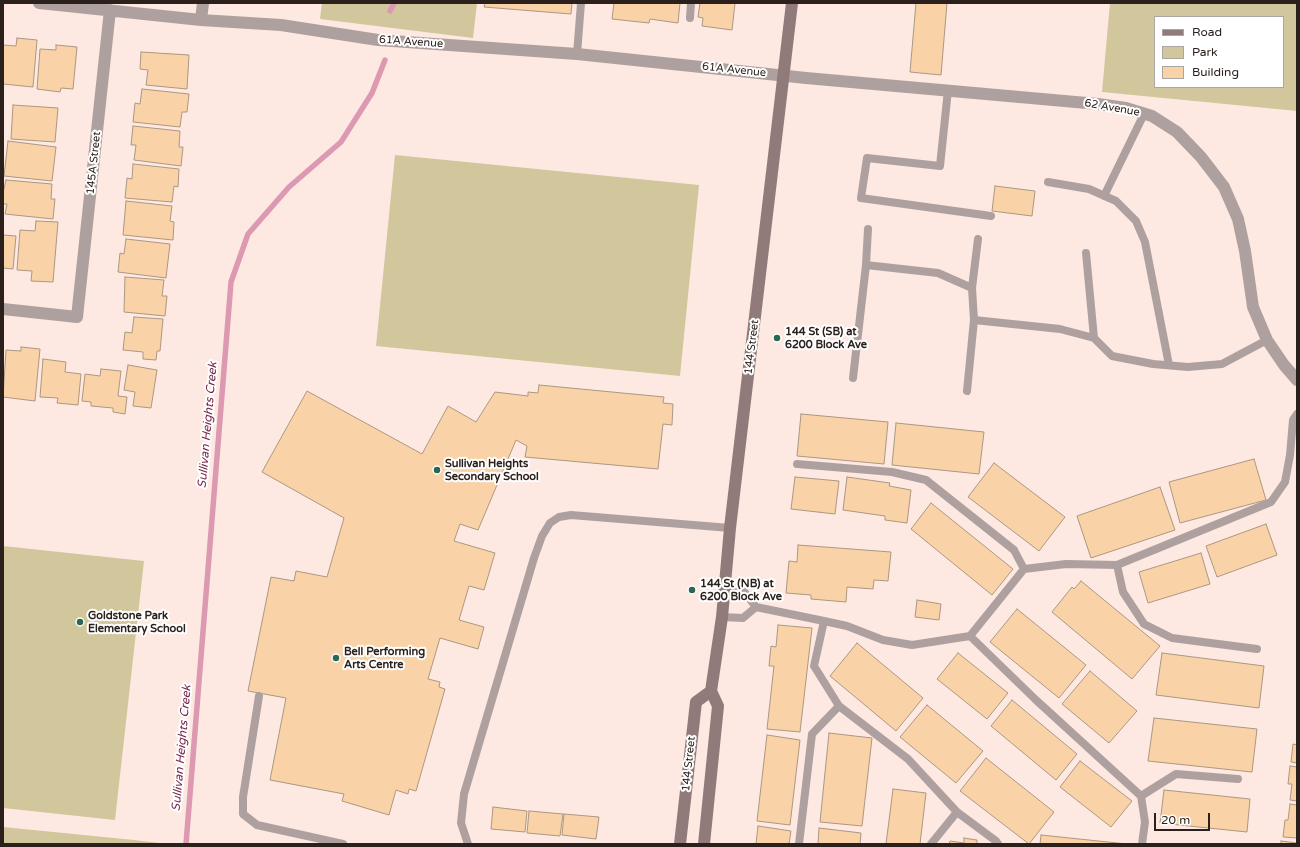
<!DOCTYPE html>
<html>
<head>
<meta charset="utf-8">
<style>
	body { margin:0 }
	#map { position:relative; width:1300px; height:847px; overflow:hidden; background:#fde9e1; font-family:"Varela Round",sans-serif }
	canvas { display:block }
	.frame { position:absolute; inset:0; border:4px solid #2b201b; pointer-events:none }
	.legend { position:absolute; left:1154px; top:16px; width:130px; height:72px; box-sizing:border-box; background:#fff; border:1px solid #aaa6a4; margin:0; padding:5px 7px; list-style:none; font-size:12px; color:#2b201b }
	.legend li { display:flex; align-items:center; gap:8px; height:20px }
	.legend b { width:20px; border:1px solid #aaa6a4 }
	.scale { position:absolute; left:1154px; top:813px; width:56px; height:18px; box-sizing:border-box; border:2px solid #2b201b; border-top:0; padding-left:5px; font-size:12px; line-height:14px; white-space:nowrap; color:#2b201b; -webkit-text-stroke:3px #fff; paint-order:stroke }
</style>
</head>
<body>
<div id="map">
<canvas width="1300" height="847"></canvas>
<div class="frame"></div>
<ul class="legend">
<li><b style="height:5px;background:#907b7a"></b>Road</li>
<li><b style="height:11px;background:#d2c69c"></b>Park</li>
<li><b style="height:11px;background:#f9d2a7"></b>Building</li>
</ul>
<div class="scale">20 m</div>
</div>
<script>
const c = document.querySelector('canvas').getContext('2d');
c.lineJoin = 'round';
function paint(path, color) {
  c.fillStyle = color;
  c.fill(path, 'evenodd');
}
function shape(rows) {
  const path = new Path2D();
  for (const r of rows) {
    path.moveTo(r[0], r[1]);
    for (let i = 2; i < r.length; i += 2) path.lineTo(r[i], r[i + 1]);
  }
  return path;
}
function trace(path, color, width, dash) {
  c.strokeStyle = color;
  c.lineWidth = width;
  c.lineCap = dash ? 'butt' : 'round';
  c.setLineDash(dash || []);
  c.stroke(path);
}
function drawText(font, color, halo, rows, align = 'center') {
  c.font = font + ' "Varela Round",sans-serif';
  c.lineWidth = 4;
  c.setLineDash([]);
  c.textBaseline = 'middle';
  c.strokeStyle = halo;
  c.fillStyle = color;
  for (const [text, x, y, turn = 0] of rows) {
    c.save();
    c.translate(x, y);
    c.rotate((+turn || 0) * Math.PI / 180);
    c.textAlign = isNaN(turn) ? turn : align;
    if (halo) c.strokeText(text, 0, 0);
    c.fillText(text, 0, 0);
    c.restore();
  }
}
paint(shape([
	[322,3,477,3,473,38,320,19],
	[1110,3,1297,3,1297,111,1102,92],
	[1155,17,1283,17,1283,87,1155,87],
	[395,155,699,185,680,376,376,346],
	[3,546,144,561,115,820,3,808],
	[3,827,134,840,168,844,3,844]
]), '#d2c69c');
trace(shape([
	[390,11,394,3],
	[186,844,231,282,248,234,289,187,341,142,372,93,385,60]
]), '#dd98b2', 5.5);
const building = shape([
	[485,3,572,3,571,14,484,7,485,3],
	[614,3,680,3,678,23,650,19,649,23,612,19,614,3],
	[700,3,735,3,732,30,702,26,703,18,698,17,700,3],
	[916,3,947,3,941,75,910,72,916,3],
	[17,38,37,40,33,87,3,84,3,45,16,46,17,38],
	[56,45,77,47,73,89,61,88,60,92,37,89,40,49,56,50,56,45],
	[141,52,189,55,187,89,146,85,148,70,140,69,141,52],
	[142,89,189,94,187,112,182,112,180,127,133,122,135,103,140,104,142,89],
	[13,105,58,108,55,142,11,139,13,105],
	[133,126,180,131,179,147,183,147,181,166,134,160,136,145,131,145,133,126],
	[8,141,56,147,52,181,4,176,8,141],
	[133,164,179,169,178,187,174,186,172,202,125,198,127,178,132,179,133,164],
	[6,180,52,184,51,199,55,199,53,219,5,214,7,204,3,204,3,193,6,180],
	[995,186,1035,191,1032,216,992,211,995,186],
	[126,201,172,206,170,221,174,222,173,240,123,235,126,201],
	[36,221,58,222,53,282,31,281,32,271,17,270,20,230,35,231,36,221],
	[3,235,16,236,13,269,3,268,3,235],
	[126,239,170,244,166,278,118,272,120,253,124,254,126,239],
	[125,277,164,280,162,296,167,296,165,316,124,312,125,277],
	[134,317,163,319,160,351,157,351,156,360,143,359,143,352,123,350,125,332,132,333,134,317],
	[21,347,40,349,35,401,3,397,6,350,21,351,21,347],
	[43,359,66,362,65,372,81,374,78,405,57,403,58,398,40,397,43,359],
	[128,365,157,370,151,408,133,406,135,392,124,390,128,365],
	[101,369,121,371,118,396,127,397,125,414,113,412,113,408,91,406,91,402,82,401,85,374,100,376,101,369],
	[539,385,664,397,663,403,673,404,672,425,663,424,658,469,525,457,527,446,516,440,478,530,460,524,454,541,495,553,484,590,469,586,459,620,484,627,478,649,440,638,428,679,440,682,439,687,445,689,416,791,409,789,408,794,396,790,389,815,342,801,344,794,270,780,286,698,248,691,271,577,294,581,296,571,327,577,344,518,262,472,307,391,422,454,448,406,476,422,495,392,528,396,528,392,538,393,539,385],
	[801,414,888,422,884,464,797,456,801,414],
	[896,423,984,432,979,474,892,465,896,423],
	[1254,459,1266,500,1180,523,1169,482,1254,459],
	[994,463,1065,517,1039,551,968,497,994,463],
	[795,477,839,481,835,514,791,509,795,477],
	[847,477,890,483,889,486,911,490,907,523,885,520,885,516,843,510,847,477],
	[1160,487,1175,530,1091,558,1077,516,1160,487],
	[931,503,1013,569,992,595,911,529,931,503],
	[1266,524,1277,555,1217,577,1206,546,1266,524],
	[798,545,891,552,888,581,874,580,873,589,847,587,846,602,811,599,811,595,786,593,789,561,797,562,798,545],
	[1201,553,1210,584,1148,603,1139,572,1201,553],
	[1081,581,1160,646,1132,679,1052,612,1072,587,1074,589,1081,581],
	[917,600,941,604,939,620,915,617,917,600],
	[1017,609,1086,665,1059,698,990,642,1017,609],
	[778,625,812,628,800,732,767,729,774,666,769,666,771,646,776,647,778,625],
	[857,643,923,698,896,731,830,676,857,643],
	[958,653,1008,693,987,719,937,679,958,653],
	[1162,653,1264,666,1259,708,1156,695,1162,653],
	[1090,671,1137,711,1109,743,1062,704,1090,671],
	[1012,700,1077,754,1056,780,991,726,1012,700],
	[927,705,983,751,956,783,900,737,927,705],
	[1154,718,1257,729,1252,772,1148,761,1154,718],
	[829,733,872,738,862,826,820,822,829,733],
	[767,735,800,740,790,825,757,821,767,735],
	[1297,741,1297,763,1291,762,1293,744,1297,745,1297,741],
	[986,758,1054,812,1029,844,960,791,986,758],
	[1080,761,1132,801,1111,827,1060,787,1080,761],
	[1290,766,1297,767,1297,801,1290,800,1292,784,1288,784,1290,766],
	[893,789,926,793,920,844,886,844,893,789],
	[1164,790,1250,799,1247,832,1160,823,1164,790],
	[1290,804,1297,805,1297,838,1283,837,1285,820,1288,820,1290,804],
	[493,807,527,811,525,832,491,829,493,807],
	[529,811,563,814,560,836,527,833,529,811],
	[564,814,599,817,596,839,562,835,564,814],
	[758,826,791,831,789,844,756,844,758,826],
	[819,828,861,833,860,844,818,844,819,828],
	[1041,835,1127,844,1040,844,1041,835],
	[964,838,977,840,977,844,949,844,950,841,964,843,964,838],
	[1281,841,1297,843,1297,844,1281,844,1281,841]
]);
paint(building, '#f9d2a7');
trace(building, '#ac9781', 1);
trace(shape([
	[690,18,691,3],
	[577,54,581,3],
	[948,90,940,166,867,158,861,198,991,216],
	[1048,182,1089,189,1116,201,1136,221,1145,242,1169,365],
	[1104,196,1144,114],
	[1086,253,1094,338],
	[866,265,868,229],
	[972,288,978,239],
	[853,378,866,265,938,273,972,288,974,320,1060,329,1094,338,1112,356,1153,364,1188,367,1222,364,1267,340],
	[967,391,974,320],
	[797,464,892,472,926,480,1014,550,1024,569,970,636],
	[1117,565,1123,592,1144,624,1172,638,1257,649],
	[1024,569,1066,564,1117,565,1271,502,1285,482,1290,455,1293,420,1297,414],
	[725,587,742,589,756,607,824,621,814,666,839,706,908,759,957,812,996,841,998,844],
	[722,617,743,618,756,607],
	[824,621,847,626,883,640,912,645,970,636,1036,700,1141,796,1145,822,1142,844],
	[259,696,243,797,243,814,257,825,343,844],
	[1141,796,1176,774,1238,779],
	[468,844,461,823,464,794,534,558,542,536,550,523,559,517,571,515,730,528],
	[799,844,812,734,839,706],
	[931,844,957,812]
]), '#afa0a0', 8);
trace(shape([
	[39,3,201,20,281,25,378,40,577,54,806,78,1098,104,1126,108,1152,116,1177,132,1201,157,1224,187,1238,219,1245,251,1253,307,1267,340,1284,365,1297,380],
	[201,20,203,3],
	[3,309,77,317,110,10]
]), '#afa0a0', 12);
trace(shape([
	[680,844,696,702,711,691],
	[704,844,718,706,711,691,722,617,730,528,792,3]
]), '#907b7a', 12);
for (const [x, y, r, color] of [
	[777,338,4,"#2b6752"],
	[437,470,4,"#2b6752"],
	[692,590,4,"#2b6752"],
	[80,622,4,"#2b6752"],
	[336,658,4,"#2b6752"]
]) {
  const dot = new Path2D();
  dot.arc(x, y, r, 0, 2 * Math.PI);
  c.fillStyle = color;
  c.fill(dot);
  trace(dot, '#fff', 1.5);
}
drawText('11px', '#2b201b', '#fff', [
	["61A Avenue",411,42,4],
	["61A Avenue",734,70,6],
	["62 Avenue",1112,108,10],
	["145A Street",94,163,-84],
	["144 Street",752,347,-83],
	["144 Street",689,764,-84]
]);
drawText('bold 11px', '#2b201b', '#fff', [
	["144 St (SB) at",785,332],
	["6200 Block Ave",785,345],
	["Sullivan Heights",445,464],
	["Secondary School",445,477],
	["144 St (NB) at",700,584],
	["6200 Block Ave",700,597],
	["Goldstone Park",88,616],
	["Elementary School",88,629],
	["Bell Performing",344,652],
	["Arts Centre",344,665]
], 'left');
drawText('italic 12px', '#78284d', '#fff', [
	["Sullivan Heights Creek",208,425,-85],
	["Sullivan Heights Creek",182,748,-85]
]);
</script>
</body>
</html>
